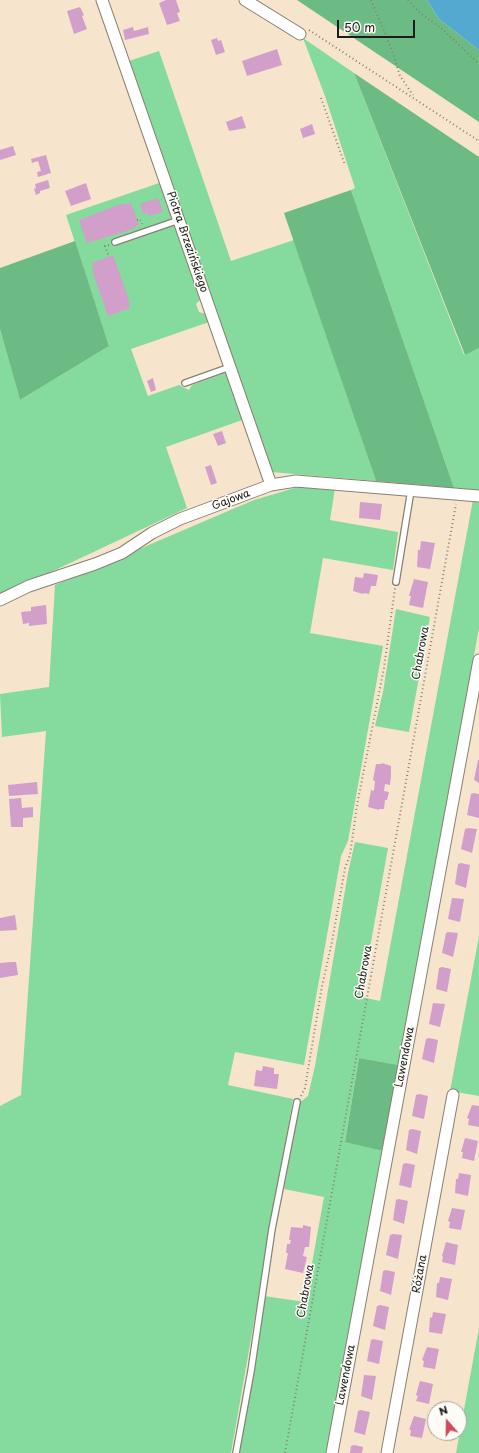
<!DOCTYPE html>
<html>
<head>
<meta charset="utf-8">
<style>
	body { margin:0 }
	#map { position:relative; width:479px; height:1453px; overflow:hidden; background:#f6e4cc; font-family:"Playpen Sans",sans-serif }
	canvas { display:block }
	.north { position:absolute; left:427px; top:1401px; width:40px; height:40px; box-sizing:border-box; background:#fdfcf7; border:1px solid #a3a29f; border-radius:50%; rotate:340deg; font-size:11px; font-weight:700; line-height:16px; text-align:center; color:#1c1c1c }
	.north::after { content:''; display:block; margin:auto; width:14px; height:18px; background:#d1495b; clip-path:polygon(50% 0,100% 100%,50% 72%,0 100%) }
	.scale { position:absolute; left:337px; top:20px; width:78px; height:18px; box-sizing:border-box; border:2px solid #1c1c1c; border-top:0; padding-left:5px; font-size:12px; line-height:14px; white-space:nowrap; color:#1c1c1c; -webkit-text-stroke:3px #fdfcf7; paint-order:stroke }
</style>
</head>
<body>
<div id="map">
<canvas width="479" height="1453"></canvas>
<div class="north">N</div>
<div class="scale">50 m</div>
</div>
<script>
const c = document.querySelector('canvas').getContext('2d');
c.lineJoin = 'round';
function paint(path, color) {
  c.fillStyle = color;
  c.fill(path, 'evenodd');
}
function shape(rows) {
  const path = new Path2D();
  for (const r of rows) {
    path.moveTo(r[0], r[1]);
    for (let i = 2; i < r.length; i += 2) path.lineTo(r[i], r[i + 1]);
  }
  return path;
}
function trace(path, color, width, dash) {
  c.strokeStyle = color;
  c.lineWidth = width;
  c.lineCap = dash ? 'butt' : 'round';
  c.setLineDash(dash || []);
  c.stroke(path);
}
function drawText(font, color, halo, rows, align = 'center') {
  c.font = font + ' "Playpen Sans",sans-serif';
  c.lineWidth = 3;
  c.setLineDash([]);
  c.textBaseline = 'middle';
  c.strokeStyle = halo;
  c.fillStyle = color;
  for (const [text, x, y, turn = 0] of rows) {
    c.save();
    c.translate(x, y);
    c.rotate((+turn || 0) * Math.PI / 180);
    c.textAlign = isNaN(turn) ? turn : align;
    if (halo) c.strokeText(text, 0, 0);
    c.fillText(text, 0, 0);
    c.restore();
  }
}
paint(shape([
	[303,38,354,73,464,355,479,348,479,490,454,488,351,190,355,188,325,96],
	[159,51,231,261,294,240,376,481,271,472,129,61],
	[162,182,202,298,196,304,199,312,206,314,209,322,131,349,148,396,179,385,189,390,192,385,228,372,245,419,166,447,187,508,0,596,0,329,20,400,109,346,66,215],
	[305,485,335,488,330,520,398,532,393,570,323,558,310,633,383,646,348,841,341,856,304,1065,235,1052,228,1085,293,1099,231,1453,0,1453,0,1106,21,1095,46,731,2,737,0,694,49,687,55,585,254,500],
	[473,500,479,501,479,628,399,1065,359,1058,345,1141,383,1151,327,1453,239,1453,264,1296,305,1302,324,1197,284,1189,299,1103,308,1096,315,1066,348,873,355,842,388,848,361,997,380,1001],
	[396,609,430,617,409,732,375,726,383,692],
	[479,936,479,1096,450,1091],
	[479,1328,479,1453,456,1453]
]), '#85da9d');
paint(shape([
	[297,0,427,0,439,19,479,50,479,122],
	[354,73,479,157,479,348,465,355],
	[351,190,454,488,376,481,284,213],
	[75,241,109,346,20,400,0,329,0,268],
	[359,1058,399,1065,383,1151,345,1142]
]), '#6cba84');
paint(shape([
	[427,0,479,0,479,50,439,19]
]), '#54a9d0');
paint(shape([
	[166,0,176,0,180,12,177,13,180,21,167,25,159,3],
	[80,7,84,15,82,16,87,29,74,34,67,11],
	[133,27,134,31,148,27,149,34,125,40,123,30],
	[217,38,218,41,221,40,225,52,216,55,211,40],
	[277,49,282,65,247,76,242,61],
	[242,116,246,128,229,131,226,122],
	[312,124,315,134,303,138,300,129],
	[13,146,16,155,0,160,0,150],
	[46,155,51,173,38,177,37,172,41,171,38,161,32,163,31,159],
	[48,180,50,188,40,191,40,193,36,195,34,189,36,188,35,184],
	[86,183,91,199,71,206,65,191],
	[158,198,163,212,149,216,147,212,143,214,140,204],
	[131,203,139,225,127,231,87,243,79,220,118,205],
	[113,255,128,297,130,308,108,316,94,276,92,263],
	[153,378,156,390,151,392,147,381],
	[222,431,226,443,218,446,213,434],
	[211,465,217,483,211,485,205,467],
	[360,502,382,504,380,520,359,518],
	[421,541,435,543,430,569,417,567,418,550,420,550],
	[364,573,378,575,376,586,371,586,369,594,364,593,363,594,353,591,355,577,363,578],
	[414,579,428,582,423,608,409,605,411,596,409,596],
	[46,605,47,624,29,626,29,623,23,624,21,612,31,611,31,607],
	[478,760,479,760,479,783,474,780],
	[382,763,391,766,391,776,390,785,385,784,384,791,389,792,387,800,385,800,384,809,379,809,379,810,368,807,371,790,374,791,375,781,373,780,376,764,381,764],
	[37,782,38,794,9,796,8,785],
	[474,793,479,794,479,818,467,815,471,794],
	[21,798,22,808,33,807,33,817,23,818,23,827,11,827,9,799],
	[468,828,477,829,472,853,461,849,465,829],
	[461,863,470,865,466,888,455,884,458,864],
	[452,898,464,899,460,922,448,919],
	[15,915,17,930,0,931,0,918],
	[448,932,458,933,453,957,442,953,446,933],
	[11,962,16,962,18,975,0,978,0,963],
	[442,967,451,969,447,992,436,989,439,968],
	[433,1003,445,1004,440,1027,429,1024],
	[429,1038,438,1040,434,1063,422,1059,426,1039],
	[263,1066,274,1068,274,1074,279,1074,277,1089,254,1086,256,1070,262,1071],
	[419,1094,428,1096,424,1119,412,1116,416,1095],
	[472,1105,479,1106,479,1127,468,1125,469,1119,467,1118],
	[412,1129,421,1131,417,1154,406,1150,409,1130],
	[465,1138,478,1141,474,1161,462,1158,463,1152,461,1152],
	[406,1163,415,1165,411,1188,399,1185,403,1164],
	[459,1173,471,1175,468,1196,455,1193,456,1179,458,1179],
	[399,1199,408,1201,404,1224,393,1220,396,1200],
	[452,1208,465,1210,461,1230,449,1228,450,1222,448,1221],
	[303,1225,311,1227,309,1247,305,1247,303,1256,307,1257,303,1273,285,1269,288,1253,286,1253,287,1244,290,1244,291,1240,289,1240,291,1227,303,1228],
	[393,1234,402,1235,398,1259,386,1255,390,1235],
	[446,1242,458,1245,455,1265,442,1262,443,1257,442,1256],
	[386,1270,395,1272,391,1295,380,1291,383,1271],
	[440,1277,452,1279,448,1300,436,1297,437,1283,439,1283],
	[380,1305,389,1307,385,1330,373,1326,377,1306],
	[433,1312,446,1314,442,1334,429,1332,430,1317,432,1318],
	[373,1339,383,1341,379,1364,367,1361,371,1340],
	[427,1347,439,1349,435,1369,423,1367,424,1361,422,1360],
	[364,1375,376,1376,372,1400,361,1396],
	[420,1381,433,1384,429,1404,416,1401,418,1396,416,1395],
	[360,1410,370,1412,365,1435,354,1432,358,1411],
	[414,1416,426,1419,422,1438,410,1436,411,1430,409,1430],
	[354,1445,363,1447,362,1453,350,1453,351,1446]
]), '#d29fcb');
const service = shape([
	[115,242,179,220],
	[185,383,230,367],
	[396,582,411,490],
	[236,1453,251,1371,272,1229,297,1102]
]);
const minor = shape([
	[102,0,271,485],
	[245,0,300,34],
	[0,600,29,586,95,564,122,553,152,533,180,519,271,485,296,481,479,496],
	[332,1453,479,660],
	[387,1453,453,1095]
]);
trace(service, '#898074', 8);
trace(minor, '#898074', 13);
trace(shape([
	[371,0,392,50,400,76,413,95],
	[408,0,420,13,441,28,479,64],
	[309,30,479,141],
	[321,98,345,165],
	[137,220,140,219,142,224],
	[109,245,105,246,109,257],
	[301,1096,305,1088,322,986,332,942,345,868,350,855,357,805,384,668,395,588],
	[285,1453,456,504]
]), '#898074', 2, [1, 3]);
trace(service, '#fff', 5.5);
trace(minor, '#fff', 11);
drawText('11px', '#1c1c1c', '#fdfcf7', [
	["Piotra Brzezińskiego",187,242,71],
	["Gajowa",231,500,-21],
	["Chabrowa",421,653,-80],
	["Chabrowa",364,972,-80],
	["Lawendowa",405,1057,-79],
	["Różana",420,1274,-80],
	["Chabrowa",306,1291,-80],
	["Lawendowa",346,1375,-79]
]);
</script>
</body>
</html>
